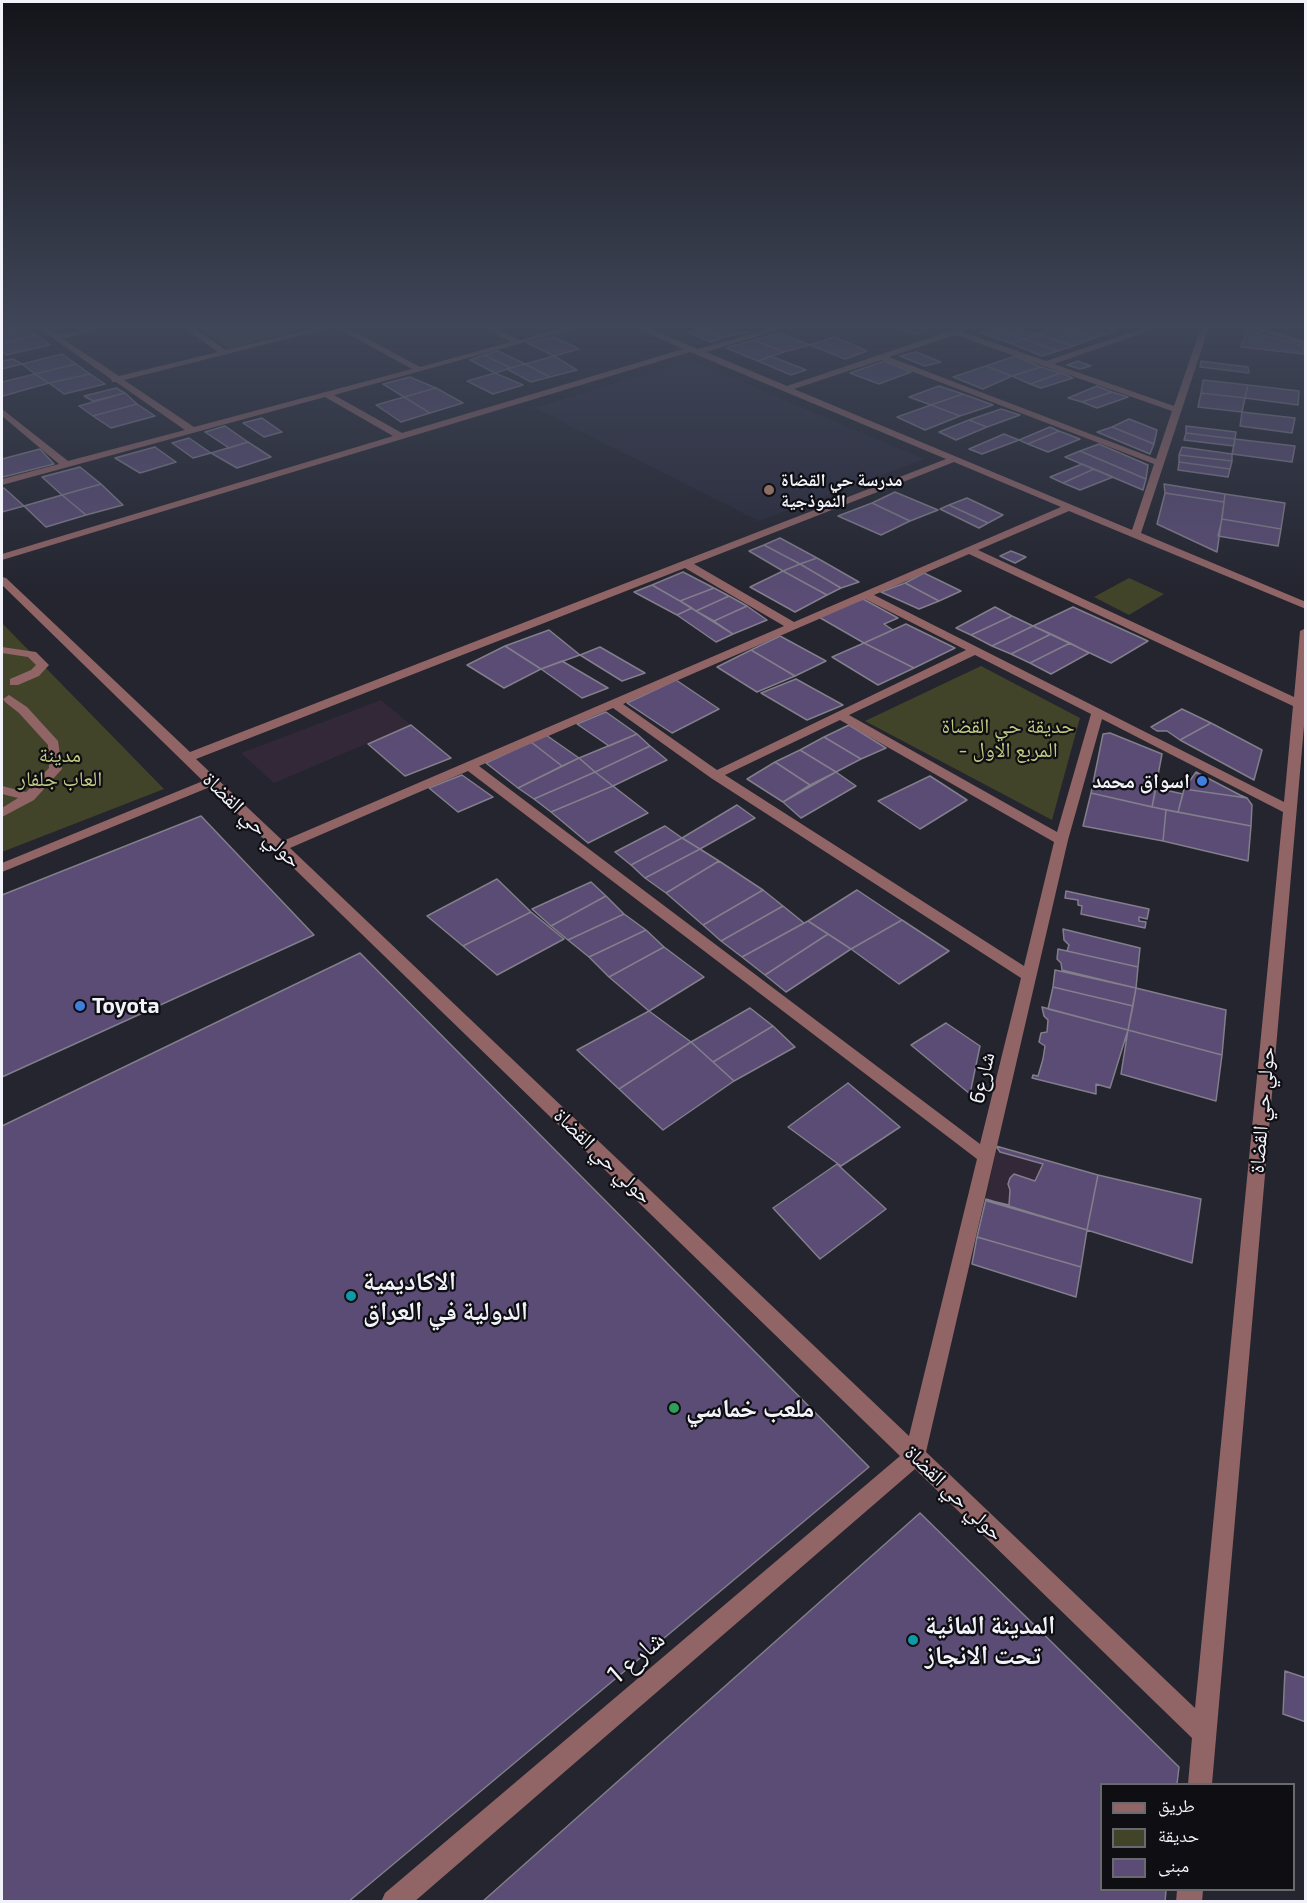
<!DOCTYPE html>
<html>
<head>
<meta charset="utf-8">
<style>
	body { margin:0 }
	#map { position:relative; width:1307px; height:1903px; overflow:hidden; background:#24252f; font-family:"Exo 2","Noto Naskh Arabic",sans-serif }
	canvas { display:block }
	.frame { position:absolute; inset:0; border:3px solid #f2f3fa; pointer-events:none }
	.legend { position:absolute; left:1100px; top:1783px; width:195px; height:108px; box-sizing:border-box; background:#0e0e13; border:2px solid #696a6f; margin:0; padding:8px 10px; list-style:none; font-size:18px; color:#f2f3fa }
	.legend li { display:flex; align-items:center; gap:12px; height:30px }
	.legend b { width:30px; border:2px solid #696a6f }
</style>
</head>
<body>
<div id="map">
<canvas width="1307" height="1903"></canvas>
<div class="frame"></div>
<ul class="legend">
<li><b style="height:8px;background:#916566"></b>طريق</li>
<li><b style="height:16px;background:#414428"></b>حديقة</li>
<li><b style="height:16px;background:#5a4c74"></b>مبنى</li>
</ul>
</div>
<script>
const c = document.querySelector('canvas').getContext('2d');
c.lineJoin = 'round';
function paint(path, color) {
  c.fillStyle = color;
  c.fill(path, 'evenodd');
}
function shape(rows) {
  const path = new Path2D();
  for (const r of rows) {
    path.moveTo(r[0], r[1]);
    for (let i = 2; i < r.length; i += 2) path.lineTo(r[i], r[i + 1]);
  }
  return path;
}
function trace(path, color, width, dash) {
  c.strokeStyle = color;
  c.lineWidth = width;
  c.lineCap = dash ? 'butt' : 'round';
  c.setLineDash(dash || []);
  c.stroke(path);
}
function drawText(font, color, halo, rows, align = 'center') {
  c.font = font + ' "Exo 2","Noto Naskh Arabic",sans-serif';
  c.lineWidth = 4.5;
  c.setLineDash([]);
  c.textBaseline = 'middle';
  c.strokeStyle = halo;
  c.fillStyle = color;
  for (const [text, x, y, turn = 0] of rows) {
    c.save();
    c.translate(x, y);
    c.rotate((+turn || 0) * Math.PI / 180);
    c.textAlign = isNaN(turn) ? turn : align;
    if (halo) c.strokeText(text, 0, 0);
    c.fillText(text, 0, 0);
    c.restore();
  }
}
paint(shape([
	[381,700,411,725,274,783,241,753],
	[996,1151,1043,1164,1035,1181,1010,1178,1008,1184,1010,1190,1009,1205,986,1199]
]), '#332837');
paint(shape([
	[692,360,796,405,924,459,759,521,534,408]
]), '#292a3b');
paint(shape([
	[197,327,308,327,229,349],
	[1129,578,1164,594,1129,615,1094,597],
	[2,623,43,665,164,789,2,852],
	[981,666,1080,718,1052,820,865,721]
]), '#414428');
const building = shape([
	[23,327,37,335,2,343,2,331,23,327],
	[703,327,736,327,747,332,722,338,699,329,703,327],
	[897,327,918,327,926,330,914,334,897,327],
	[1017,327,1037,334,1024,339,992,328,1017,327],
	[1056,327,1063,327,1094,338,1073,346,1037,334,1056,327],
	[1063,327,1105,327,1116,331,1094,338,1063,327],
	[992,328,1024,339,1010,343,980,333,992,328],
	[699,329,722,338,711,342,687,332,699,329],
	[1247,330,1303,346,1304,354,1241,347,1247,330],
	[779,333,810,345,784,352,754,340,779,333],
	[1037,334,1073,346,1058,351,1024,339,1037,334],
	[37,335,50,345,6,355,2,351,2,343,37,335],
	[554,337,579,349,554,356,527,343,554,337],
	[835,337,867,351,845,359,810,345,835,337],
	[1024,339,1058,351,1042,356,1010,343,1024,339],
	[754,340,784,352,758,361,726,348,754,340],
	[498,351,525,364,511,368,484,355,498,351],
	[916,352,941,362,925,366,900,356,916,352],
	[62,354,76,364,35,374,22,364,62,354],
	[484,355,511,368,495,373,470,360,484,355],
	[554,356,577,370,550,377,525,364,554,356],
	[771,356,806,370,791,375,758,361,771,356],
	[1015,356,1041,367,1012,376,986,366,1015,356],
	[13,359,22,364,2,369,2,361,13,359],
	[884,361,911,372,879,384,850,373,884,361],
	[1078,361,1091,366,1080,369,1067,365,1078,361],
	[1201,361,1248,367,1249,373,1200,367,1201,361],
	[76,364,90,374,49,383,35,374,76,364],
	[525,364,550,377,531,382,507,369,525,364],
	[986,366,1012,376,983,389,953,377,986,366],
	[1041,367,1061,373,1030,384,1012,376,1041,367],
	[495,373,523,385,493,394,467,381,495,373],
	[1061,373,1073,378,1041,388,1030,384,1061,373],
	[35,374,49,383,3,396,2,394,2,382,35,374],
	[90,374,105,384,64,394,49,383,90,374],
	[410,377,436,388,404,397,383,384,410,377],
	[1203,380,1248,385,1245,398,1201,393,1203,380],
	[1248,385,1299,391,1298,405,1245,398,1248,385],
	[939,386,963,394,931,405,909,397,939,386],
	[1097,386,1112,392,1082,402,1068,398,1097,386],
	[116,388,125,393,93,401,84,396,116,388],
	[436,388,463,403,430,413,404,397,436,388],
	[1112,392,1128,397,1097,408,1082,402,1112,392],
	[125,393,137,404,93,416,79,406,125,393],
	[1201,393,1245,398,1242,412,1198,407,1201,393],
	[963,394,993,405,960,416,931,405,963,394],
	[404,397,430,413,401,422,376,405,404,397],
	[137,404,155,416,111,428,93,416,137,404],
	[931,405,960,416,925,430,897,417,931,405],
	[1001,409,1020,415,987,427,969,420,1001,409],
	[1242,412,1295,418,1292,433,1240,426,1242,412],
	[262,418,282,432,264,437,243,423,262,418],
	[1129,419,1157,430,1154,444,1112,427,1129,419],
	[969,420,987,427,956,440,939,432,969,420],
	[225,426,248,442,229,448,205,432,225,426],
	[1186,426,1236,432,1235,439,1186,433,1186,426],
	[1050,427,1059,431,1028,444,1019,440,1050,427],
	[1112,427,1154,444,1150,454,1097,432,1112,427],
	[1059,431,1080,439,1048,452,1028,444,1059,431],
	[1186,433,1235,439,1234,446,1184,440,1186,433],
	[1004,434,1019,440,982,454,969,449,1004,434],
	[189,438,211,453,193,458,172,443,189,438],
	[1235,439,1295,446,1292,462,1232,454,1235,439],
	[248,442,271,457,237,468,211,453,248,442],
	[1099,444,1148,465,1146,479,1080,451,1099,444],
	[155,447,176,462,140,473,115,458,155,447],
	[1182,447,1232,454,1232,461,1179,455,1182,447],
	[40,449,54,464,3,477,2,475,2,459,40,449],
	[1080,451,1146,479,1143,490,1065,457,1080,451],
	[1179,455,1232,461,1230,469,1179,462,1179,455],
	[1179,462,1230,469,1228,477,1178,470,1179,462],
	[1082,464,1094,469,1063,483,1050,477,1082,464],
	[80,467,101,484,62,495,42,477,80,467],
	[1094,469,1113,477,1080,490,1063,483,1094,469],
	[101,484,123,505,86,515,62,495,101,484],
	[1164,484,1225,494,1224,502,1165,493,1164,484],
	[4,488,24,506,2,512,2,489,4,488],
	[895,492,938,510,910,521,872,503,895,492],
	[1165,493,1224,502,1217,552,1157,524,1165,493],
	[1225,494,1285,503,1281,529,1222,519,1225,494],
	[62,495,86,515,46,527,24,506,62,495],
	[967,498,1003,515,988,523,949,505,967,498],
	[872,503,910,521,881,535,838,516,872,503],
	[949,505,988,523,979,528,940,509,949,505],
	[1222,519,1281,529,1278,546,1218,536,1222,519],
	[780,538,817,558,800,564,764,545,780,538],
	[764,545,800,564,783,571,749,551,764,545],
	[1011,551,1026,557,1015,563,1000,556,1011,551],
	[817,558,859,582,841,588,800,564,817,558],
	[800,564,841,588,827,595,783,571,800,564],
	[783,571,827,595,795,612,750,587,783,571],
	[683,572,714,588,680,601,652,585,683,572],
	[924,573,961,591,939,601,905,583,924,573],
	[905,583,939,601,919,609,881,592,905,583],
	[652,585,680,601,692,608,677,615,634,592,652,585],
	[714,588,729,596,696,611,680,601,714,588],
	[729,596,747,606,714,621,696,611,729,596],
	[863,599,898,618,884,624,893,630,864,643,817,616,863,599],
	[747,606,767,620,733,634,714,621,747,606],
	[995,607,1012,616,971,635,956,628,995,607],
	[1073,607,1148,641,1111,663,1033,626,1073,607],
	[692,608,696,611,733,634,716,642,677,615,692,608],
	[1012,616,1033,626,992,646,971,635,1012,616],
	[906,624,955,648,914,668,864,643,906,624],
	[1033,626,1051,634,1011,654,992,646,1033,626],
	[549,630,580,655,541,669,505,646,549,630],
	[1051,634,1070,643,1030,663,1011,654,1051,634],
	[780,636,826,661,795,676,751,650,780,636],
	[864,643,914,668,878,685,832,657,864,643],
	[1070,643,1089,653,1051,674,1030,663,1070,643],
	[505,646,541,669,504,688,467,665,505,646],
	[600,647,645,673,622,681,580,655,600,647],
	[751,650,795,676,757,692,717,667,751,650],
	[562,661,608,688,582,698,541,669,562,661],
	[796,679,843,705,807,720,761,693,796,679],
	[676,680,719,709,672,733,627,703,676,680],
	[1182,709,1211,723,1180,740,1167,731,1157,731,1151,727,1182,709],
	[606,712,637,734,609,746,577,724,606,712],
	[1211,723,1262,750,1254,780,1180,740,1211,723],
	[411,725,451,758,405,776,368,744,411,725],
	[849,725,886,748,861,759,824,737,849,725],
	[1110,733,1162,754,1152,807,1091,793,1103,734,1110,733],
	[637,734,650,746,595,772,579,758,637,734],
	[546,735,579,758,562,766,531,742,546,735],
	[824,737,861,759,836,772,800,750,824,737],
	[531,742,562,766,518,788,486,763,531,742],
	[650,746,667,760,613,786,595,772,650,746],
	[800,750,836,772,810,785,775,762,800,750],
	[579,758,595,772,534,799,518,788,579,758],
	[775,762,810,785,783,802,747,779,775,762],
	[595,772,613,786,551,812,534,799,595,772],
	[836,772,856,786,801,818,783,802,836,772],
	[1196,772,1240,795,1247,798,1184,789,1196,772],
	[462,775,493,797,458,812,429,788,462,775],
	[930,776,967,800,920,829,878,801,930,776],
	[613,786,648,813,588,843,551,812,613,786],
	[1156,788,1183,794,1178,812,1152,807,1156,788],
	[1184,789,1247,798,1252,805,1251,826,1178,812,1184,789],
	[1091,793,1166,810,1163,841,1083,826,1091,793],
	[737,805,755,818,700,849,682,838,737,805],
	[1166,810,1251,826,1248,861,1163,841,1166,810],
	[201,816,314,935,2,1077,2,895,201,816],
	[665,826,682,838,631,865,615,852,665,826],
	[682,838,700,849,645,878,631,865,682,838],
	[700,849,719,861,666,893,645,878,700,849],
	[719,861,763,890,703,925,666,893,719,861],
	[497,879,531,912,463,946,427,916,497,879],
	[591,882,606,896,551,926,532,909,591,882],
	[763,890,783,906,721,941,703,925,763,890],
	[857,890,902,920,851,949,808,921,857,890],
	[1066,891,1149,909,1147,919,1139,917,1139,921,1146,922,1145,928,1081,914,1082,906,1078,905,1078,900,1065,898,1066,891],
	[606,896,624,914,568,940,551,926,606,896],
	[783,906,804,923,742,957,721,941,783,906],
	[531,912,564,939,497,975,463,946,531,912],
	[624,914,646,930,589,957,568,940,624,914],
	[902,920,949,951,899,984,851,949,902,920],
	[808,921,828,934,765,975,742,957,808,921],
	[1063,929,1140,948,1138,967,1067,951,1069,945,1064,940,1063,929],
	[646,930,664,947,609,977,589,957,646,930],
	[828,934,851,949,786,992,765,975,828,934],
	[664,947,704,977,649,1011,609,977,664,947],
	[1058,949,1138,967,1136,988,1062,970,1061,963,1057,959,1058,949],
	[360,953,869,1467,348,1902,2,1902,2,1126,360,953],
	[1055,970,1136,988,1133,1006,1053,987,1055,970],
	[1053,987,1133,1006,1128,1030,1048,1009,1053,987],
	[1136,988,1226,1010,1222,1055,1128,1030,1136,988],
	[1042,1007,1128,1030,1110,1088,1096,1084,1096,1094,1032,1078,1033,1075,1038,1076,1043,1059,1045,1046,1039,1042,1041,1033,1047,1032,1048,1020,1044,1016,1042,1007],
	[750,1008,773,1026,713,1062,691,1042,750,1008],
	[649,1011,691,1042,619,1089,577,1050,649,1011],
	[946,1023,980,1046,970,1094,911,1045,946,1023],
	[773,1026,795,1047,734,1081,713,1062,773,1026],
	[1128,1030,1222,1055,1216,1101,1121,1074,1128,1030],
	[691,1042,734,1081,663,1130,619,1089,691,1042],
	[848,1083,900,1127,841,1166,788,1127,848,1083],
	[996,1146,1098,1175,1087,1230,987,1201,988,1200,1009,1205,1010,1190,1008,1184,1010,1178,1014,1174,1035,1181,1043,1164,1000,1152,996,1146],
	[837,1164,886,1209,820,1259,773,1208,837,1164],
	[1098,1175,1201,1199,1192,1263,1087,1230,1098,1175],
	[986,1199,1087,1230,1081,1267,977,1237,986,1199],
	[977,1237,1081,1267,1076,1297,972,1264,977,1237],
	[920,1513,1179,1767,1177,1784,1102,1784,1102,1890,1166,1890,1165,1902,482,1902,920,1513],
	[1285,1671,1306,1678,1306,1722,1283,1714,1285,1671]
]);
paint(building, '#5a4c74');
trace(building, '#827e8b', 1.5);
paint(shape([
	[37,327,47,327,58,335,92,327,107,327,63,339,119,376,218,352,183,327,193,327,226,350,319,327,334,327,124,380,194,427,412,369,335,327,346,327,420,367,511,342,481,327,492,327,520,340,566,327,580,327,334,395,402,433,683,349,634,327,646,327,698,349,775,327,789,327,706,352,787,386,962,327,969,329,963,332,1046,361,1147,327,1160,327,1054,364,1174,406,1201,327,1209,327,1141,533,1306,602,1306,609,1069,511,978,550,1294,697,1300,631,1306,628,1306,703,1212,1784,1188,1784,1192,1738,915,1469,414,1902,381,1902,385,1893,900,1456,210,787,2,872,2,863,203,781,2,585,2,577,6,578,190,752,946,459,690,352,2,560,2,554,393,436,325,397,2,485,2,479,59,464,2,416,2,409,68,461,185,430,116,382,112,382,111,379,37,327],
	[955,335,1172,411,1156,459,889,357,955,335],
	[882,360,1154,464,1132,530,794,389,882,360],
	[954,462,1061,507,794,622,694,564,954,462],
	[969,554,1293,706,1284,802,874,595,969,554],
	[685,568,784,626,283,841,196,759,685,568],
	[865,599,966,650,717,770,623,704,865,599],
	[975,655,1091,714,1057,832,849,715,975,655],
	[613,708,711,778,1021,978,980,1144,479,766,613,708],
	[1102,719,1283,812,1195,1708,926,1452,1068,840,1102,719],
	[840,720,1054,842,1024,966,725,775,840,720],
	[468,771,977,1159,909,1436,290,848,468,771],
	[1247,327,1260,327,1306,341,1306,346,1247,327],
	[2,647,36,652,49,665,39,676,18,685,10,685,10,679,31,670,36,665,28,657,2,653,2,647],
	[9,695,27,707,58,741,62,769,34,800,2,817,2,808,18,798,2,794,2,786,26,792,49,768,48,745,19,713,5,702,3,699,9,695],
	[1177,1890,1203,1890,1202,1902,1176,1902,1177,1890]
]), '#916566');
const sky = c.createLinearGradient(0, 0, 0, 594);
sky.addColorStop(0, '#14141a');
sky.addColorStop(0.55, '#3f4658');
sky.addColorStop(1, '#3f465800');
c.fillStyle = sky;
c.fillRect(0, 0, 1307, 594);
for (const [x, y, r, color] of [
	[769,490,6,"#8d6e63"],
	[1202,781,6,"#3f7fe0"],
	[80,1006,6,"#3f7fe0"],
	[351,1296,6,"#0f9aa8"],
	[674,1408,6,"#2e9e5b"],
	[913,1640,6,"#0f9aa8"]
]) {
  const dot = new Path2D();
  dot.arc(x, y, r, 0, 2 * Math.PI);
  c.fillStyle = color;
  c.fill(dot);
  trace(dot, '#0e0e13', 2);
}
drawText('bold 18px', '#f2f3fa', '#0e0e13', [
	["مدرسة حي القضاة",781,480],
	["النموذجية",781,501]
], 'left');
drawText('21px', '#c3cd83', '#0e0e13', [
	["حديقة حي القضاة",1008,726],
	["- المربع الاول",1008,750],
	["مدينة",60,755],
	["العاب جلفار",60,779]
]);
drawText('bold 21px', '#f2f3fa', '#0e0e13', [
	["اسواق محمد",1190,781],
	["Toyota",92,1006,"left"]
], 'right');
drawText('21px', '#f2f3fa', '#0e0e13', [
	["حولي حي القضاة",252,820,44],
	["شارع6",982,1078,-77],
	["حولي حي القضاة",1262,1110,-85],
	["حولي حي القضاة",603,1156,44],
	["حولي حي القضاة",954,1493,44]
]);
drawText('bold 26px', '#f2f3fa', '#0e0e13', [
	["الاكاديمية",363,1281],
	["الدولية في العراق",363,1311],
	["ملعب خماسي",686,1408],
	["المدينة المائية",925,1625],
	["تحت الانجاز",925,1655]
], 'left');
drawText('26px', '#f2f3fa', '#0e0e13', [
	["شارع 1",636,1657,-41]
]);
</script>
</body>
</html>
